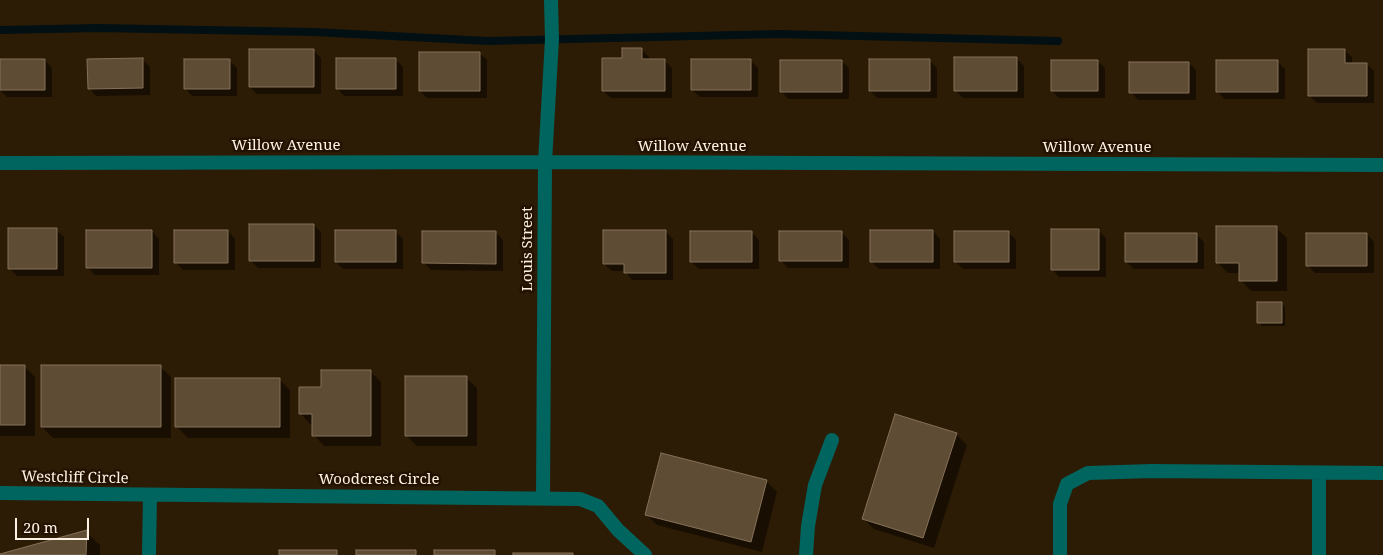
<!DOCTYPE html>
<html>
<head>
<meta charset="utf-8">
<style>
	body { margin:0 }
	#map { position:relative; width:1383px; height:555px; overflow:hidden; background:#2d1c05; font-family:"Noto Serif",serif }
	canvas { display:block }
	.scale { position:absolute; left:15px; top:518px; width:74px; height:22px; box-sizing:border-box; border:2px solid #fef2e4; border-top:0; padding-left:6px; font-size:15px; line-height:18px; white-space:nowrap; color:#fef2e4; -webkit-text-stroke:4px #231200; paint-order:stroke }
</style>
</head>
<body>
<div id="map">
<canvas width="1383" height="555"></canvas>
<div class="scale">20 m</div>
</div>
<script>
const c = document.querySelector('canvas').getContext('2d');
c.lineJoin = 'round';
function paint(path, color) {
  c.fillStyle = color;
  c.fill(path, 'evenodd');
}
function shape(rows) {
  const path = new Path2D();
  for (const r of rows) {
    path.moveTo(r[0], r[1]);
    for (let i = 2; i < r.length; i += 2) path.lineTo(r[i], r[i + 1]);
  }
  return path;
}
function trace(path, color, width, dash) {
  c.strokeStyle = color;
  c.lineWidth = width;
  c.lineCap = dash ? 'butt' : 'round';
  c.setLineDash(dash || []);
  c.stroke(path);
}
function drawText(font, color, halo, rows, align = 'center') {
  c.font = font + ' "Noto Serif",serif';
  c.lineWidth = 5;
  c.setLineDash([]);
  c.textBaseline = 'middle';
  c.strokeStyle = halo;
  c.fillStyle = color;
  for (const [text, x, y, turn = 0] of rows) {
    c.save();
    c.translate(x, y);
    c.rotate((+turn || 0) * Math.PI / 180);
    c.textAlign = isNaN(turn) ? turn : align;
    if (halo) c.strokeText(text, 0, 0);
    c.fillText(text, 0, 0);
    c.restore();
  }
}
paint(shape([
	[641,49,649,57,649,60,664,60,672,68,672,98,611,98,603,91],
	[1344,50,1352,57,1352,64,1367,64,1374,71,1374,103,1317,103,1309,95],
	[314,51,321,58,321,94,257,94,250,87],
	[479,53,487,60,487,98,427,98,420,91],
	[1016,58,1024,66,1024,98,963,98,956,91],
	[142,59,150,67,150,95,96,96,89,88],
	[395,59,403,67,403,96,344,96,337,88],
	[0,60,45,60,52,68,52,97,7,97,0,90],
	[229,60,237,68,237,96,192,96,185,88],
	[750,60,758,68,758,97,700,97,692,90],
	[929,60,937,68,937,98,877,98,870,91],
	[841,61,849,68,849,99,788,99,781,91],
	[1097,61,1105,68,1105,98,1059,98,1052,91],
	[1278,62,1285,69,1285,99,1224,99,1217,91],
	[1189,63,1196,70,1196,100,1138,100,1131,92],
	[314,225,321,232,321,268,258,268,251,261],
	[1276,228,1287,238,1287,291,1251,291,1241,280,1241,273,1228,273,1218,263],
	[56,230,64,237,64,276,17,276,9,268],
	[1098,230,1106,238,1106,277,1059,277,1052,269],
	[152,231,159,239,159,275,95,275,87,267],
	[228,231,235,239,235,270,183,270,176,263],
	[395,231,403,239,403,269,343,269,336,262],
	[665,231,673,239,673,280,632,280,625,271,612,271,604,264],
	[933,231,940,239,940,269,879,269,872,262],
	[495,232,503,240,503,271,431,270,424,263],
	[751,232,759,240,759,269,699,269,691,262],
	[841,232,849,240,849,268,788,268,780,260],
	[1008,232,1016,240,1016,269,963,269,956,262],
	[1196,234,1204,242,1204,269,1134,269,1126,262],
	[1367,234,1374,242,1374,273,1315,273,1307,265],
	[1282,303,1285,307,1285,326,1262,326,1258,322],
	[0,366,24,366,35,377,35,436,0,436],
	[160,367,171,377,171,438,53,438,42,427],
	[370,371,381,382,381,446,324,446,314,435,314,425,311,425,301,414,322,388],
	[466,378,477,388,477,446,417,446,406,435],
	[279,379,290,390,290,438,188,438,177,427],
	[956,434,967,445,934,548,874,529,863,518],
	[766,481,777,492,762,552,657,525,646,514],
	[86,532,100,545,100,555,3,555]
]), '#0007');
trace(shape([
	[0,30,98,28,314,32,488,41,778,34,1058,41]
]), '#021014', 8);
const building = shape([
	[622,48,642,48,642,59,665,59,665,91,602,91,602,58,622,58,622,48],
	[249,49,314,49,314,87,249,87,249,49],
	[1308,49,1345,49,1345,63,1367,63,1367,96,1308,96,1308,49],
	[419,52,480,52,480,91,419,91,419,52],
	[954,57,1017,57,1017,91,954,91,954,57],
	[143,58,143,88,88,89,87,59,143,58],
	[336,58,396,58,396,89,336,89,336,58],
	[0,59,45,59,45,90,0,90,0,59],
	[184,59,230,59,230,89,184,89,184,59],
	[691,59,751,59,751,90,691,90,691,59],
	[869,59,930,59,930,91,869,91,869,59],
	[780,60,842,60,842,92,780,92,780,60],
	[1051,60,1098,60,1098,91,1051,91,1051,60],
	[1216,60,1278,60,1278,92,1216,92,1216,60],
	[1129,62,1189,62,1189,93,1129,93,1129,62],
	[249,224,314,224,314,261,249,261,249,224],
	[1216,226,1277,226,1277,281,1239,281,1239,263,1216,263,1216,226],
	[8,228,57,228,57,269,8,269,8,228],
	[1051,229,1099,229,1099,270,1051,270,1051,229],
	[86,230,152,230,152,268,86,268,86,230],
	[174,230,228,230,228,263,174,263,174,230],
	[335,230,396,230,396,262,335,262,335,230],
	[603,230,666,230,666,273,624,273,624,264,603,264,603,230],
	[870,230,933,230,933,262,870,262,870,230],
	[422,231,496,231,496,264,422,263,422,231],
	[690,231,752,231,752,262,690,262,690,231],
	[779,231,842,231,842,261,779,261,779,231],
	[954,231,1009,231,1009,262,954,262,954,231],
	[1125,233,1197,233,1197,262,1125,262,1125,233],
	[1306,233,1367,233,1367,266,1306,266,1306,233],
	[1257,302,1282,302,1282,323,1257,323,1257,302],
	[0,365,25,365,25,425,0,425,0,365],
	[41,365,161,365,161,427,41,427,41,365],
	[321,370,371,370,371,436,312,436,312,414,299,414,299,387,321,387,321,370],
	[405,376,467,376,467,436,405,436,405,376],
	[175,378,280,378,280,427,175,427,175,378],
	[895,414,957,433,923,538,862,519,895,414],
	[661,453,767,480,751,542,645,515,661,453],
	[87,530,86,555,0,555,0,554,87,530],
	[279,550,337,550,337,555,279,555,279,550],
	[356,550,416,550,416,555,356,555,356,550],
	[434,550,495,550,495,555,434,555,434,550],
	[513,553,573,553,573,555,513,555,513,553]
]);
paint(building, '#5f4c34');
trace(building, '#867158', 1);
trace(shape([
	[1319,473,1319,555],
	[806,555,808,526,815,485,832,440],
	[1060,555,1060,504,1067,484,1088,473,1152,471,1383,473]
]), '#00655e', 14);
trace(shape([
	[0,163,545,162,1383,165],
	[0,493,580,499,598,506,618,530,645,555],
	[543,498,545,162,552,39,551,0],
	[149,555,150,495]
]), '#00655e', 14);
drawText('15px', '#fef2e4', '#231200', [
	["Willow Avenue",286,146],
	["Willow Avenue",692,147],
	["Willow Avenue",1097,148],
	["Louis Street",528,249,-90],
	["Westcliff Circle",75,478,1],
	["Woodcrest Circle",379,480]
]);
</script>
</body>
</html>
